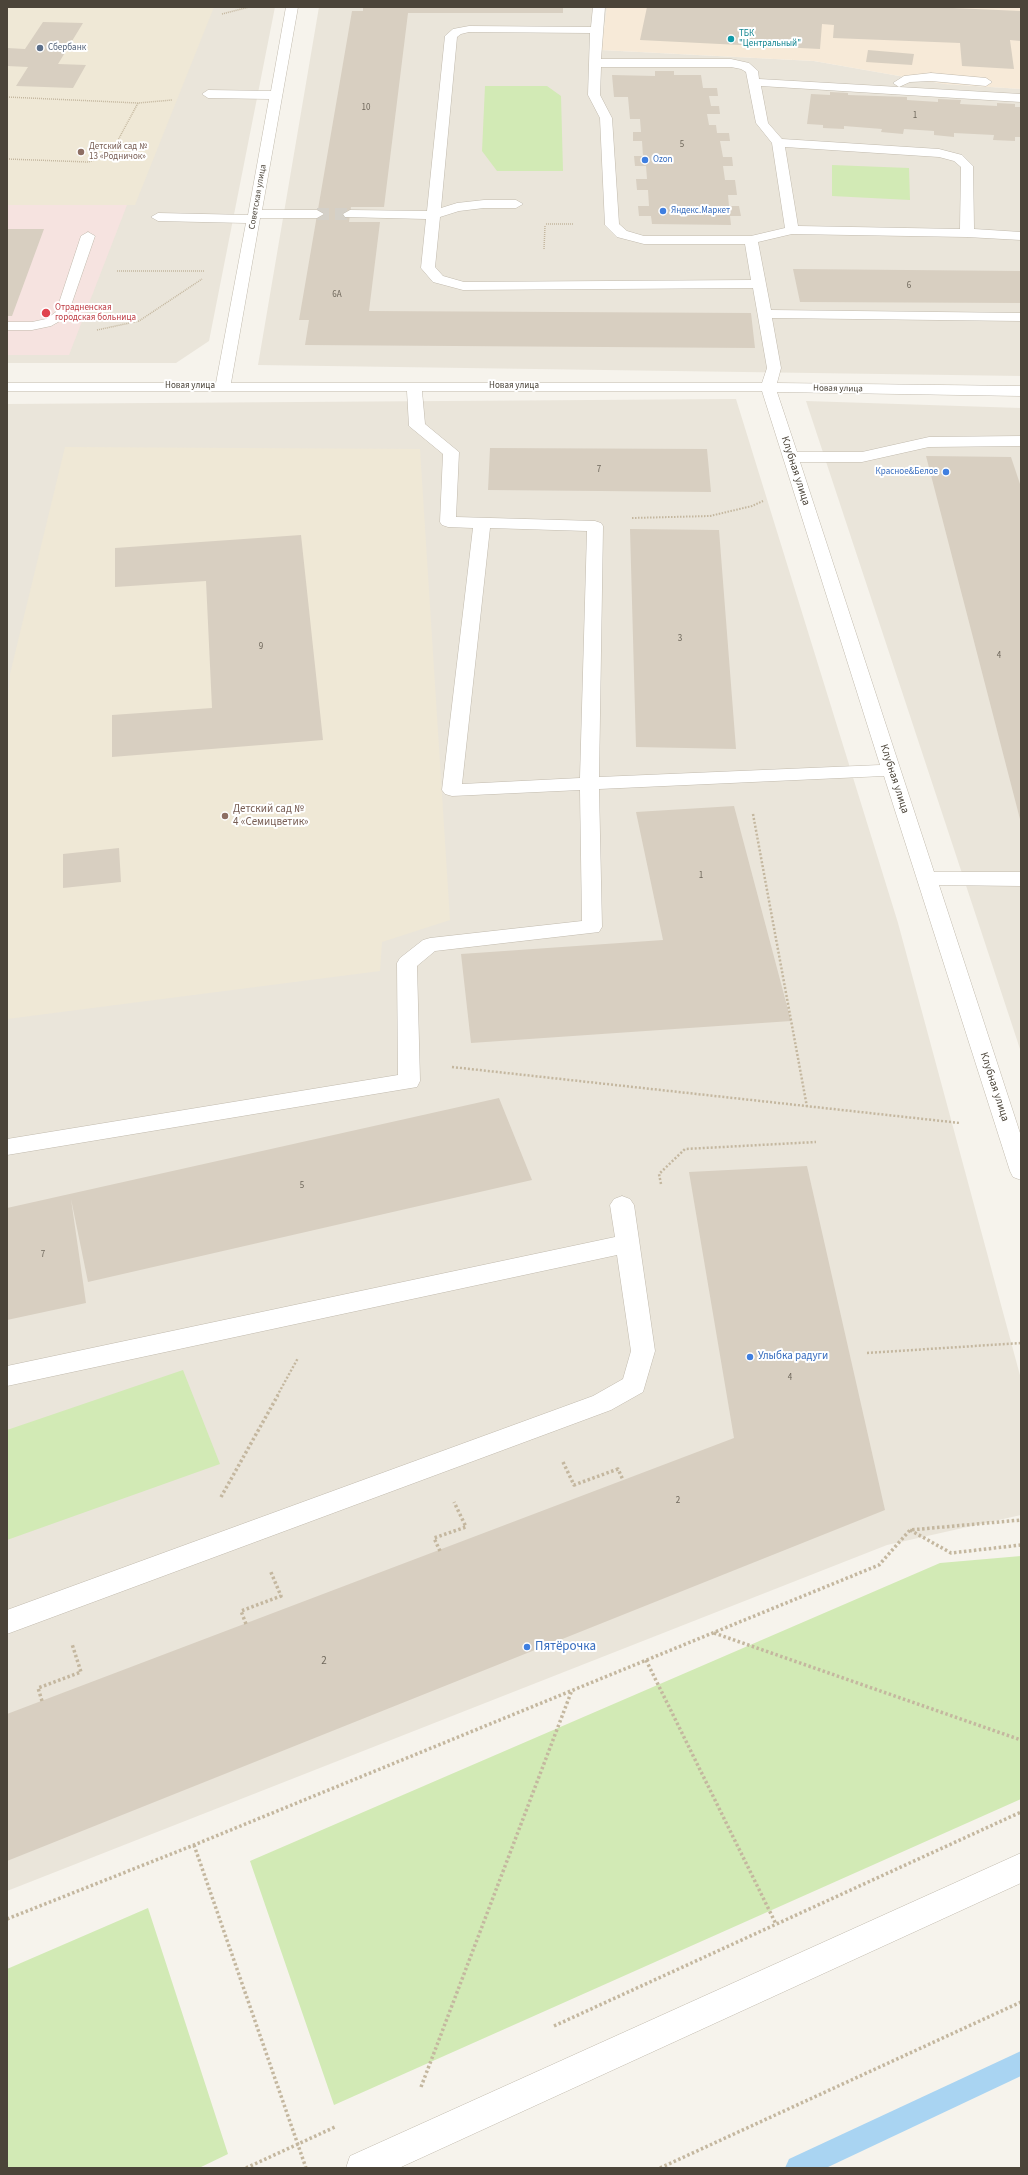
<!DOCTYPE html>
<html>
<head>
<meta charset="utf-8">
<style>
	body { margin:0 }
	#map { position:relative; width:1028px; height:2175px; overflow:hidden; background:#f6f3ec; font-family:"Source Sans 3",sans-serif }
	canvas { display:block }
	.frame { position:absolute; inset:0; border:8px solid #4b4439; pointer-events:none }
</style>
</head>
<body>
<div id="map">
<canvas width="1028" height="2175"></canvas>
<div class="frame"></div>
</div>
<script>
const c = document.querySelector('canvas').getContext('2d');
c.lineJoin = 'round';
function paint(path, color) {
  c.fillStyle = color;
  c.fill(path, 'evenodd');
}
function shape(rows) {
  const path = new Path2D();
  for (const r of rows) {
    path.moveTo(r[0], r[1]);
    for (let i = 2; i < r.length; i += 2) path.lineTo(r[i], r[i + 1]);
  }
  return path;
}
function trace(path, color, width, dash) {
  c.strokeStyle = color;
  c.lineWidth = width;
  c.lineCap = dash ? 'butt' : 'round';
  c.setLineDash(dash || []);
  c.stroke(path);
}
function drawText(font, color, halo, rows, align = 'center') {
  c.font = font + ' "Source Sans 3",sans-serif';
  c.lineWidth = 4;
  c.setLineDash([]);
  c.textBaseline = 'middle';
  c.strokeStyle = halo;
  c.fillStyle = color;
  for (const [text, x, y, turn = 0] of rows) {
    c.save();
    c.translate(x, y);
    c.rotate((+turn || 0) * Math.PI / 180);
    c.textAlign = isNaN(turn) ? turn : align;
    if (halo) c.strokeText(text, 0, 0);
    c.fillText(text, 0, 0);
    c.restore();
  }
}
paint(shape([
	[7,7,275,7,209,341,176,363,7,363],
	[319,7,607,7,601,50,814,61,945,84,1021,89,1021,376,258,365],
	[736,399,898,923,1021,1379,1021,1515,887,1545,7,1891,7,404],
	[806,401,1021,408,1021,1052]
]), '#eae5da');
paint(shape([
	[607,7,1021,7,1021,89,945,84,814,61,601,50]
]), '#f7ead8');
paint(shape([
	[7,7,214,7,135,205,7,205],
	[65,447,420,449,450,920,382,942,380,971,7,1019,7,713,10,674]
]), '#efe8d6');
paint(shape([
	[7,205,127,205,69,355,7,355]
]), '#f6e3e0');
paint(shape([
	[485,86,547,86,561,96,563,171,497,171,482,151],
	[832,165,909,168,910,200,832,196],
	[183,1370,220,1464,7,1540,7,1430],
	[1021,1556,1021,1799,334,2105,250,1861,940,1563],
	[148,1908,228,2154,199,2168,7,2168,7,1969]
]), '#d2eab5');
paint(shape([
	[1021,2051,1021,2076,826,2168,785,2168,789,2159,1021,2051]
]), '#a9d4f2');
paint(shape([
	[363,7,563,7,563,13,408,13,384,207,351,207,349,222,380,222,369,311,751,313,755,348,305,345,309,320,299,320,352,11,363,11],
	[647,7,930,7,1021,11,1021,41,1010,40,1014,69,962,66,960,43,833,38,834,25,822,24,820,49,640,40],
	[43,22,83,23,58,64,86,65,73,88,16,86,28,67,7,66,7,48,25,49],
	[868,50,914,54,912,65,866,62],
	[655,71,674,71,674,75,701,75,703,88,717,88,718,96,709,96,711,106,719,106,720,114,707,114,709,125,716,125,717,133,729,133,730,141,720,141,723,157,732,157,733,166,723,166,725,180,735,180,737,195,728,195,729,206,739,206,741,216,730,216,731,225,652,224,651,216,639,216,638,206,649,206,648,190,637,190,636,179,647,179,646,166,635,166,634,156,643,156,642,141,633,141,633,132,641,132,640,119,630,119,628,97,614,97,612,75,655,76],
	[830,92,848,93,848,95,907,97,907,100,938,102,938,99,961,100,960,104,997,106,997,103,1015,104,1015,107,1021,107,1021,137,1015,137,1015,141,993,140,994,135,954,133,954,137,934,135,934,131,904,129,903,134,881,132,882,129,844,126,844,129,823,128,823,125,807,124,811,94,830,95],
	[7,229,44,229,12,316,7,316],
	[793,269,1021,271,1021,303,800,302],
	[490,448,707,449,711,492,488,490],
	[926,456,1011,457,1021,487,1021,823],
	[630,529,719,530,736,749,636,747],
	[301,535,323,740,112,757,112,715,212,708,206,581,115,587,115,548],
	[734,806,791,1021,471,1043,461,954,663,940,636,812],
	[119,848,121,882,63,888,63,854],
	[499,1098,532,1180,88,1282,71,1199,86,1303,7,1320,7,1208],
	[807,1166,885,1510,7,1861,7,1714,734,1438,689,1172]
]), '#d8cfc1');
trace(shape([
	[317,214,350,214]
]), '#d4d0c8', 12, [12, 6]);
const minor = shape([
	[286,7,298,7,262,210,317,210,324,214,317,218,260,218,231,383,762,383,767,368,753,288,463,290,433,282,421,268,426,219,345,217,343,214,350,210,427,211,445,36,453,29,469,26,591,27,593,7,605,7,601,59,731,59,749,63,758,71,759,79,1021,94,1021,102,761,86,768,123,782,139,939,149,962,155,973,166,974,229,1021,232,1021,240,967,237,792,234,758,242,771,310,1021,313,1021,321,772,318,781,368,777,383,1021,386,1021,396,777,392,797,452,862,452,929,437,1021,436,1021,446,929,447,862,462,800,462,934,872,1021,872,1021,886,939,885,1021,1136,1021,1180,1013,1177,1010,1171,884,776,599,789,602,927,599,932,435,951,417,966,420,1081,417,1087,7,1155,7,1139,398,1075,397,963,400,958,423,940,430,938,582,921,580,790,452,796,445,794,442,790,473,528,448,527,442,525,440,522,443,454,409,426,407,391,7,391,7,383,216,383,246,223,158,221,151,217,158,213,248,215,269,99,208,98,202,94,208,90,271,91,286,7],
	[469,32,590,33,588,95,600,118,605,225,617,237,644,244,745,244,751,280,464,282,443,276,435,267,440,217,459,211,484,208,516,208,523,204,516,200,484,200,457,203,441,208,457,37,461,34,469,32],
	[601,67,731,67,741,69,746,72,756,123,772,143,785,228,751,236,644,236,627,231,619,224,612,118,600,95,601,67],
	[785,147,939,157,954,161,961,167,960,229,798,226,785,147],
	[422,391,762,391,880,765,599,777,603,526,601,523,595,521,456,517,459,452,425,424,422,391],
	[490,528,587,531,580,778,462,784,490,528],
	[931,73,986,78,992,82,986,86,931,81,910,82,899,87,893,83,904,76,931,73],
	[88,232,95,236,67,317,51,326,32,330,7,330,7,322,32,322,46,319,56,312,81,236,88,232],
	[622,1196,630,1199,634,1205,655,1351,643,1392,611,1410,7,1634,7,1610,593,1396,623,1379,631,1351,617,1255,7,1386,7,1366,615,1237,610,1205,614,1199,622,1196],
	[1021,1853,1021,1883,399,2168,346,2168,350,2156,1021,1853]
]);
trace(minor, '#c2bbae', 1);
trace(shape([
	[222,14,249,7],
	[7,97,138,103,172,100],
	[7,159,88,162,110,155,138,103],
	[546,224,573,224],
	[544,249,545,226],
	[117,271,204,271],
	[97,330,139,321,202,279]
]), '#c4b79f', 1.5, [1, 1]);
trace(shape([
	[632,518,710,516,752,506,763,501]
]), '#c4b79f', 2, [1.5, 1.5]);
trace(shape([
	[753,814,807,1107],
	[452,1067,960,1123],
	[661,1184,659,1174,685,1149,816,1142],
	[867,1353,1021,1343],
	[277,1396,298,1358]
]), '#c4b79f', 2.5, [2, 2]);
trace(shape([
	[563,1462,574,1485,618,1469,623,1480],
	[221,1497,278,1395],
	[910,1530,951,1553,1021,1545],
	[440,1551,434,1538,466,1527,454,1502],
	[246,1624,241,1611,281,1596,270,1570],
	[714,1633,1021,1740],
	[646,1660,776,1924],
	[42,1701,38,1688,81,1672,72,1644],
	[194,1845,306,2168],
	[7,1919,194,1845,879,1565,910,1530,1021,1520],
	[554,2026,1021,1812],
	[421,2087,572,1690],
	[246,2168,335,2127],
	[660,2168,1021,2002]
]), '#c4b79f', 3.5, [2.5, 2.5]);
paint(minor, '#fff');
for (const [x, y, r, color] of [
	[731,39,4,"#0f9aa8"],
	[40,48,4,"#5c6f8a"],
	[81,152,4,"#8d6e63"],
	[645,160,4,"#3f7fe0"],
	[663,211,4,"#3f7fe0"],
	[46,313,5,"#e0444e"],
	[946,472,4,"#3f7fe0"],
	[225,816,4,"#8d6e63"],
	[750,1357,4,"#3f7fe0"],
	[527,1647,4,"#3f7fe0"]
]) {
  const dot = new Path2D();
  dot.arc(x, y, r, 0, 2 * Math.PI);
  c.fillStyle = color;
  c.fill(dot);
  trace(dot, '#fff', 1.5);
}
drawText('9px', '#0d838f', '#fff', [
	["ТБК",739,34],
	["\"Центральный\"",739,44]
], 'left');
drawText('9px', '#4e5e75', '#fff', [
	["Сбербанк",48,48]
], 'left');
drawText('9px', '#6e675b', null, [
	["10",366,108],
	["1",915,116],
	["5",682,145],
	["6",909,286],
	["6А",337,295],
	["7",599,470],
	["3",680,639],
	["9",261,647],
	["4",999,656],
	["1",701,876],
	["5",302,1186],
	["7",43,1255],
	["4",790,1378],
	["2",678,1501]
]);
drawText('9px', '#785e54', '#fff', [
	["Детский сад №",89,147],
	["13 «Родничок»",89,157]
], 'left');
drawText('9px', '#366cbe', '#fff', [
	["Ozon",653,160],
	["Яндекс.Маркет",671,211],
	["Красное&Белое",938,472,"right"]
], 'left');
drawText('9px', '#4b4439', '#fff', [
	["Советская улица",258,197,-80],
	["Новая улица",190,386],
	["Новая улица",514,386],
	["Новая улица",838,389,1]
]);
drawText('9px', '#be3a42', '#fff', [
	["Отрадненская",55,308],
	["городская больница",55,318]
], 'left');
drawText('11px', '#4b4439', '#fff', [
	["Клубная улица",795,471,72],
	["Клубная улица",894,779,72],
	["Клубная улица",994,1087,72]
]);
drawText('11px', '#785e54', '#fff', [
	["Детский сад №",233,810],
	["4 «Семицветик»",233,823]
], 'left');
drawText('11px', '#366cbe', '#fff', [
	["Улыбка радуги",758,1357]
], 'left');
drawText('11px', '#6e675b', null, [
	["2",324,1662]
]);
drawText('13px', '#366cbe', '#fff', [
	["Пятёрочка",535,1647]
], 'left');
</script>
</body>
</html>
